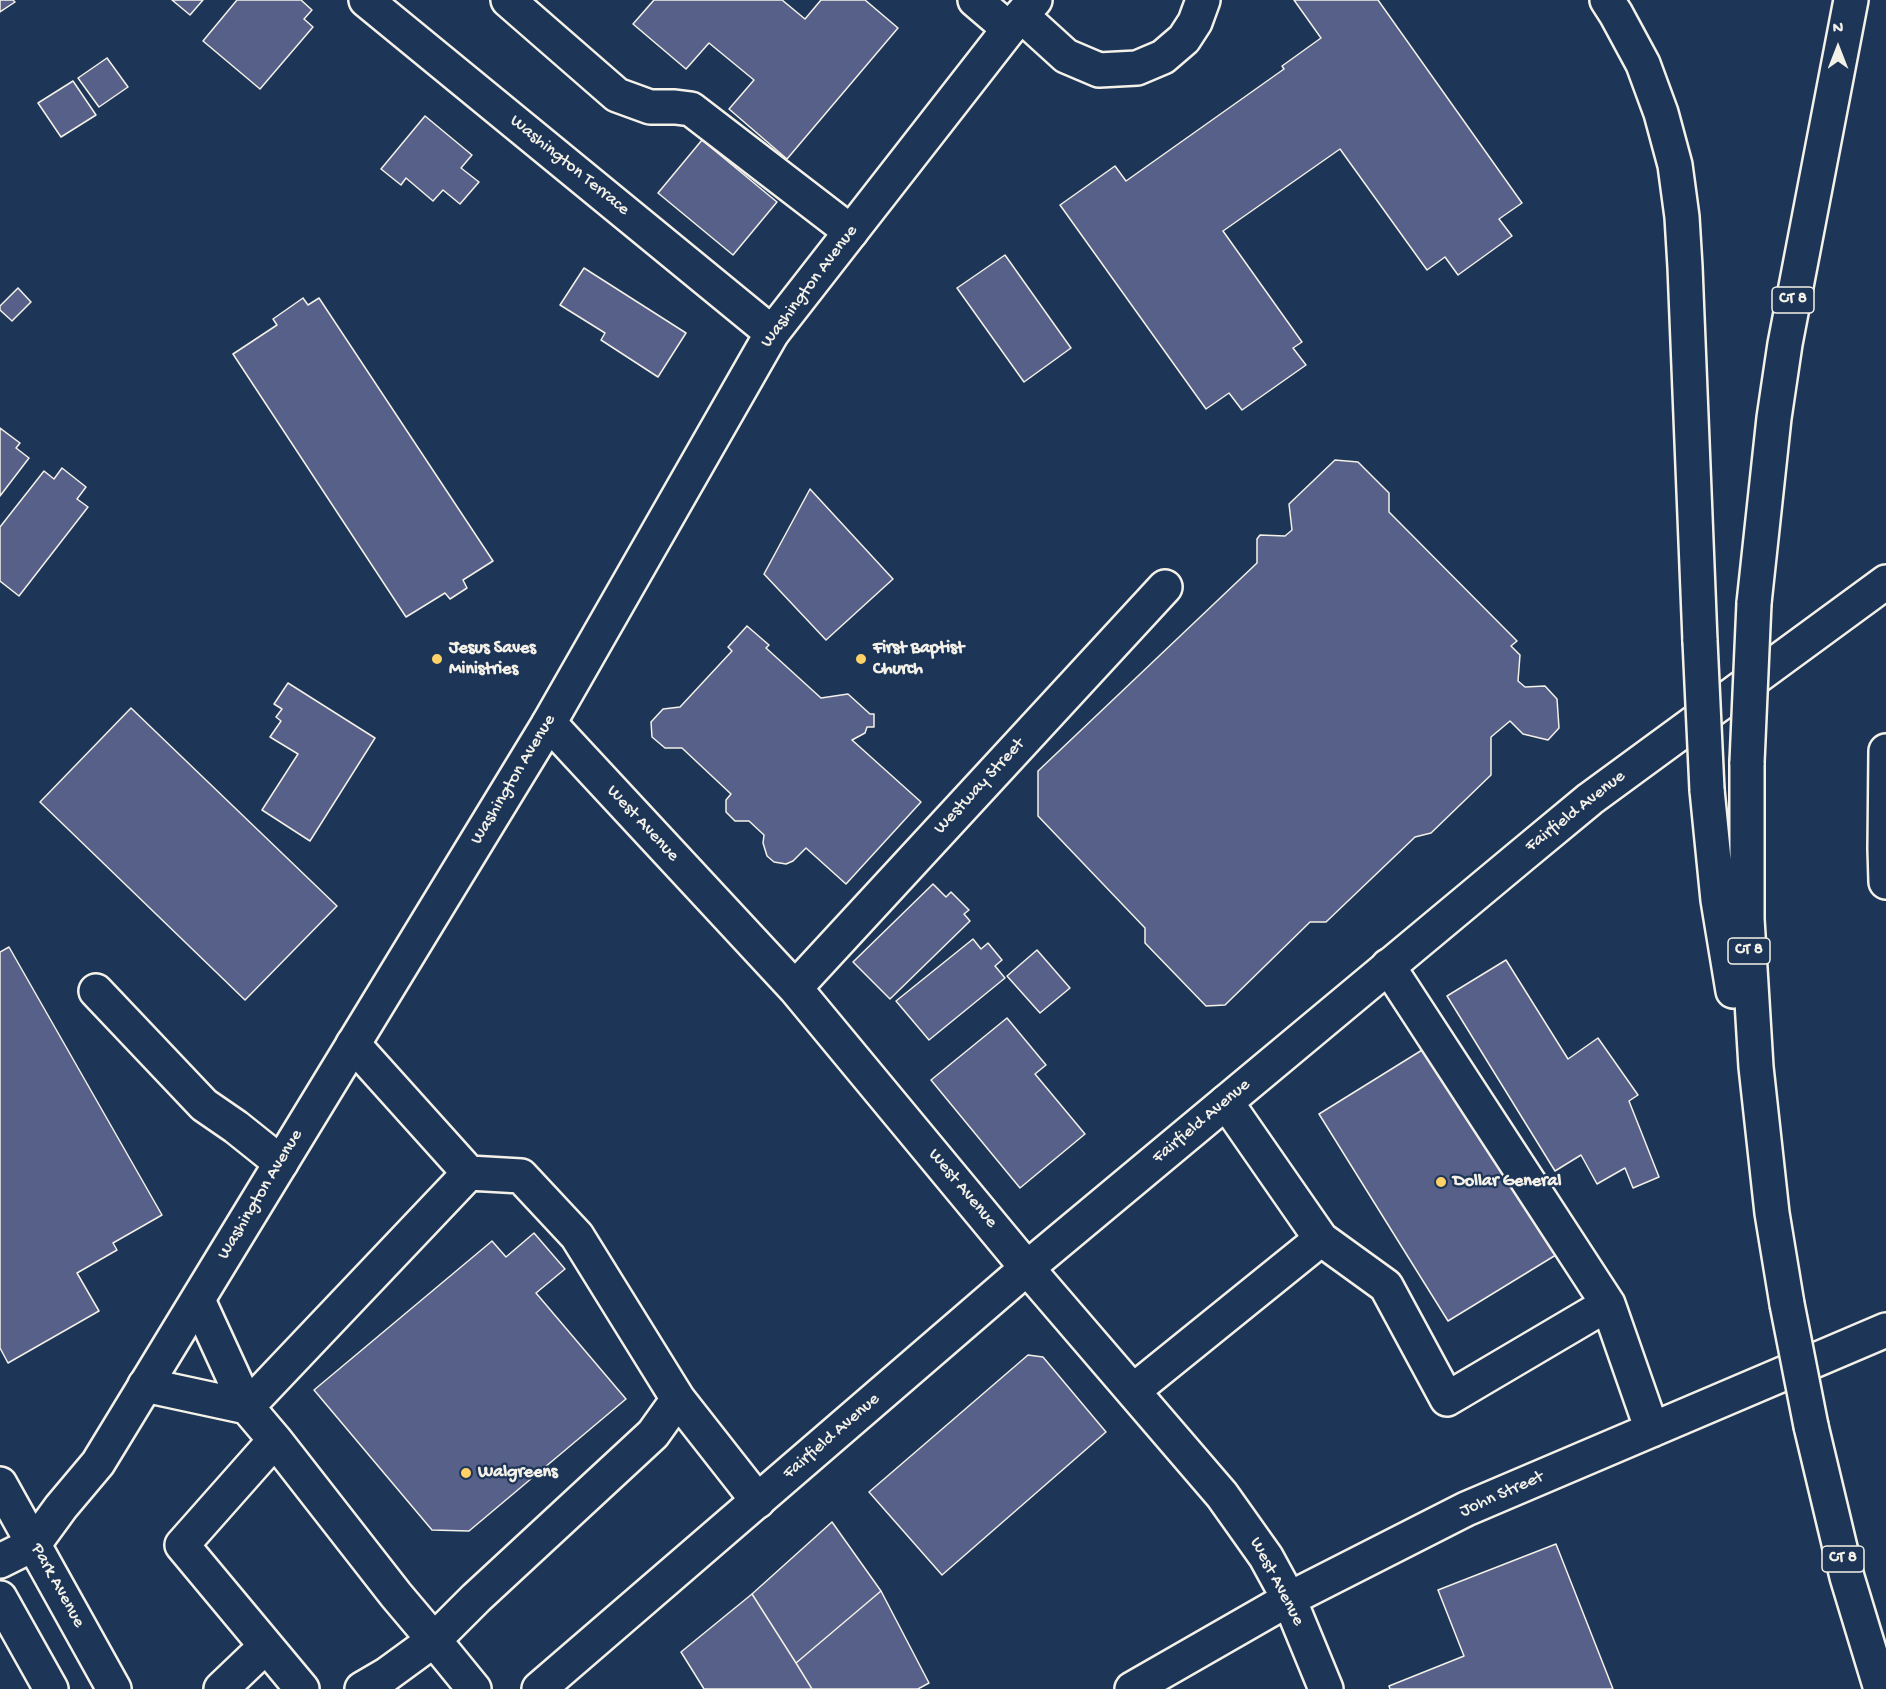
<!DOCTYPE html>
<html>
<head>
<meta charset="utf-8">
<style>
	body { margin:0 }
	#map { position:relative; width:1886px; height:1689px; overflow:hidden; background:#1d3557; font-family:"Gochi Hand",sans-serif }
	canvas { display:block }
	.north { position:absolute; left:1808px; top:18px; width:60px; height:60px; -webkit-text-stroke:4px #1d3557; paint-order:stroke; rotate:0deg; font-size:16px; font-weight:700; line-height:24px; text-align:center; color:#f4f1e8 }
	.north::after { content:''; display:block; margin:auto; width:21px; height:27px; background:#f4f1e8; clip-path:polygon(50% 0,100% 100%,50% 72%,0 100%) }
</style>
</head>
<body>
<div id="map">
<canvas width="1886" height="1689"></canvas>
<div class="north">N</div>
</div>
<script>
const c = document.querySelector('canvas').getContext('2d');
c.lineJoin = 'round';
function paint(path, color) {
  c.fillStyle = color;
  c.fill(path, 'evenodd');
}
function shape(rows) {
  const path = new Path2D();
  for (const r of rows) {
    path.moveTo(r[0], r[1]);
    for (let i = 2; i < r.length; i += 2) path.lineTo(r[i], r[i + 1]);
  }
  return path;
}
function trace(path, color, width, dash) {
  c.strokeStyle = color;
  c.lineWidth = width;
  c.lineCap = dash ? 'butt' : 'round';
  c.setLineDash(dash || []);
  c.stroke(path);
}
function drawText(font, color, halo, rows, align = 'center') {
  c.font = font + ' "Gochi Hand",sans-serif';
  c.lineWidth = 4.5;
  c.setLineDash([]);
  c.textBaseline = 'middle';
  c.strokeStyle = halo;
  c.fillStyle = color;
  for (const [text, x, y, turn = 0] of rows) {
    c.save();
    c.translate(x, y);
    c.rotate((+turn || 0) * Math.PI / 180);
    c.textAlign = isNaN(turn) ? turn : align;
    if (halo) c.strokeText(text, 0, 0);
    c.fillText(text, 0, 0);
    c.restore();
  }
}
const building = shape([
	[0,0,13,0,15,2,0,12,0,0],
	[172,0,203,0,190,15,172,0],
	[237,0,301,0,312,10,304,19,313,27,260,89,203,41,237,0],
	[654,0,782,0,805,19,821,0,865,0,898,28,787,159,729,109,754,80,709,43,686,69,633,24,654,0],
	[1294,0,1378,0,1522,203,1499,219,1512,236,1458,275,1445,257,1427,270,1340,149,1223,231,1302,342,1293,348,1306,365,1242,410,1229,393,1206,409,1060,205,1115,166,1126,181,1284,69,1282,66,1321,38,1294,0],
	[107,58,128,87,99,107,78,78,107,58],
	[73,81,96,115,61,137,38,103,73,81],
	[425,116,472,155,461,168,479,182,460,204,443,190,433,201,406,178,401,185,381,169,425,116],
	[702,140,777,202,733,255,658,193,702,140],
	[1005,255,1071,348,1024,382,957,288,1005,255],
	[584,268,686,333,658,377,601,340,605,333,560,305,584,268],
	[18,288,31,302,12,321,0,310,0,306,18,288],
	[303,298,308,305,319,298,493,561,463,580,467,588,450,599,445,593,406,617,233,354,277,325,273,319,303,298],
	[0,428,20,443,16,448,29,458,0,496,0,428],
	[1335,460,1358,462,1389,493,1389,512,1517,641,1511,646,1520,655,1518,681,1525,687,1545,686,1557,699,1559,728,1548,740,1523,734,1510,721,1491,737,1491,775,1431,833,1415,837,1326,922,1310,922,1225,1005,1206,1006,1145,943,1145,928,1038,816,1038,771,1257,563,1257,539,1260,535,1285,536,1292,530,1289,504,1335,460],
	[62,468,86,487,77,499,88,507,19,596,0,581,0,527,44,471,54,479,62,468],
	[810,489,893,579,826,640,764,574,810,489],
	[747,626,769,645,766,648,821,698,848,694,870,714,874,714,874,727,867,727,865,733,852,740,921,802,846,884,806,848,793,861,786,864,774,862,767,856,763,843,764,835,749,821,735,821,726,812,726,800,731,794,682,748,665,748,652,737,651,722,663,709,680,707,732,651,728,647,747,626],
	[288,683,375,738,310,841,262,810,298,754,270,737,281,721,276,717,282,709,274,704,288,683],
	[131,708,337,906,245,1000,40,802,131,708],
	[933,884,946,897,951,892,969,910,964,914,970,921,890,999,853,962,933,884],
	[973,939,981,949,988,943,1002,960,995,966,1005,978,929,1040,896,1001,973,939],
	[9,947,162,1215,113,1243,117,1250,77,1273,99,1311,8,1363,0,1348,0,952,9,947],
	[1037,950,1070,988,1040,1013,1007,976,1037,950],
	[1506,960,1568,1059,1598,1038,1638,1095,1629,1101,1659,1177,1633,1188,1625,1168,1597,1184,1581,1155,1555,1171,1447,996,1506,960],
	[1007,1018,1046,1065,1035,1074,1085,1134,1020,1188,931,1080,1007,1018],
	[1435,1042,1564,1250,1448,1321,1319,1114,1435,1042],
	[534,1233,565,1269,536,1293,626,1399,469,1531,432,1530,314,1390,492,1241,506,1257,534,1233],
	[1028,1355,1043,1357,1106,1432,942,1575,869,1492,1028,1355],
	[832,1522,881,1591,796,1663,752,1594,832,1522],
	[1556,1544,1613,1689,1390,1689,1389,1686,1464,1656,1438,1590,1556,1544],
	[881,1591,929,1683,918,1689,812,1689,796,1663,881,1591],
	[752,1594,796,1663,812,1689,704,1689,681,1652,752,1594]
]);
paint(building, '#576088');
trace(building, '#f4f1e8', 1.5);
const minor = shape([
	[366,0,772,333],
	[508,0,617,95,650,107,675,107,691,109,851,232],
	[975,0,1009,29],
	[1022,16,1066,56,1099,70,1137,68,1163,57,1184,39,1195,22,1203,0],
	[549,723,795,988,1027,1268,1222,1495,1266,1557,1289,1599,1326,1689],
	[1388,966,1608,1304,1652,1430],
	[795,988,1165,587],
	[96,991,204,1105,236,1127,281,1163],
	[353,1044,469,1173,521,1176,577,1236,678,1399,758,1501],
	[1321,1239,1386,1286,1447,1399,1608,1304],
	[198,1300,247,1407,275,1440,396,1595,434,1640,476,1598,653,1434,678,1399],
	[145,1385,247,1407],
	[1133,1391,1321,1239,1226,1102],
	[247,1407,469,1173],
	[275,1440,182,1545,302,1689],
	[221,1689,266,1646],
	[362,1689,386,1675,434,1640,474,1689],
	[1132,1689,1289,1599,1466,1509,1886,1330]
]);
const major = shape([
	[0,1484,114,1689],
	[0,1561,34,1544,61,1507,98,1463,549,723,772,333,1009,29,1035,0],
	[0,1598,51,1689],
	[539,1689,1027,1268,1520,857,1590,799,1886,582]
]);
const highway = shape([
	[1607,0,1616,14,1643,64,1661,113,1675,165,1682,217,1685,267,1700,641],
	[1754,603,1774,418,1785,344,1851,0],
	[1886,751,1885,849,1886,882],
	[1747,762,1747,919,1756,1067,1772,1213,1787,1304],
	[1707,790,1718,900,1733,991],
	[1811,1426,1847,1577,1881,1689]
]);
trace(minor, '#f4f1e8', 38);
trace(major, '#f4f1e8', 38);
trace(highway, '#f4f1e8', 38);
trace(minor, '#1d3557', 33);
trace(major, '#1d3557', 33);
trace(highway, '#1d3557', 33);
const highwayBridge = shape([
	[1700,641,1707,790],
	[1747,762,1754,603],
	[1787,1304,1811,1426]
]);
trace(highwayBridge, '#f4f1e8', 38, []);
trace(highwayBridge, '#1d3557', 33);
for (const [x, y, r, color] of [
	[437,659,6,"#ffd166"],
	[861,659,6,"#ffd166"],
	[1441,1182,6,"#ffd166"],
	[466,1473,6,"#ffd166"]
]) {
  const dot = new Path2D();
  dot.arc(x, y, r, 0, 2 * Math.PI);
  c.fillStyle = color;
  c.fill(dot);
  trace(dot, '#1d3557', 2);
}
for (const [x, y, w] of [
	[1793,300,42],
	[1749,951,42],
	[1843,1559,42]
]) {
  const box = new Path2D();
  box.roundRect(x - w / 2, y - 13, w, 26, 4.5);
  c.fillStyle = '#1d3557';
  c.fill(box);
  trace(box, '#f4f1e8', 1.5);
}
drawText('bold 16px', '#f4f1e8', null, [
	["CT 8",1793,300],
	["CT 8",1749,951],
	["CT 8",1843,1559]
]);
drawText('18px', '#f4f1e8', '#1d3557', [
	["Washington Terrace",569,166,39],
	["Washington Avenue",810,287,-53],
	["Washington Avenue",514,780,-59],
	["Westway Street",980,787,-47],
	["Fairfield Avenue",1576,812,-38],
	["West Avenue",642,824,47],
	["Fairfield Avenue",1202,1122,-40],
	["West Avenue",962,1189,50],
	["Washington Avenue",261,1195,-59],
	["Fairfield Avenue",832,1437,-41],
	["John Street",1502,1495,-24],
	["West Avenue",1276,1582,62],
	["Park Avenue",57,1586,61]
]);
drawText('bold 18px', '#f4f1e8', '#1d3557', [
	["Jesus Saves",449,649],
	["Ministries",449,670],
	["First Baptist",873,649],
	["Church",873,670],
	["Dollar General",1453,1182],
	["Walgreens",478,1473]
], 'left');
</script>
</body>
</html>
